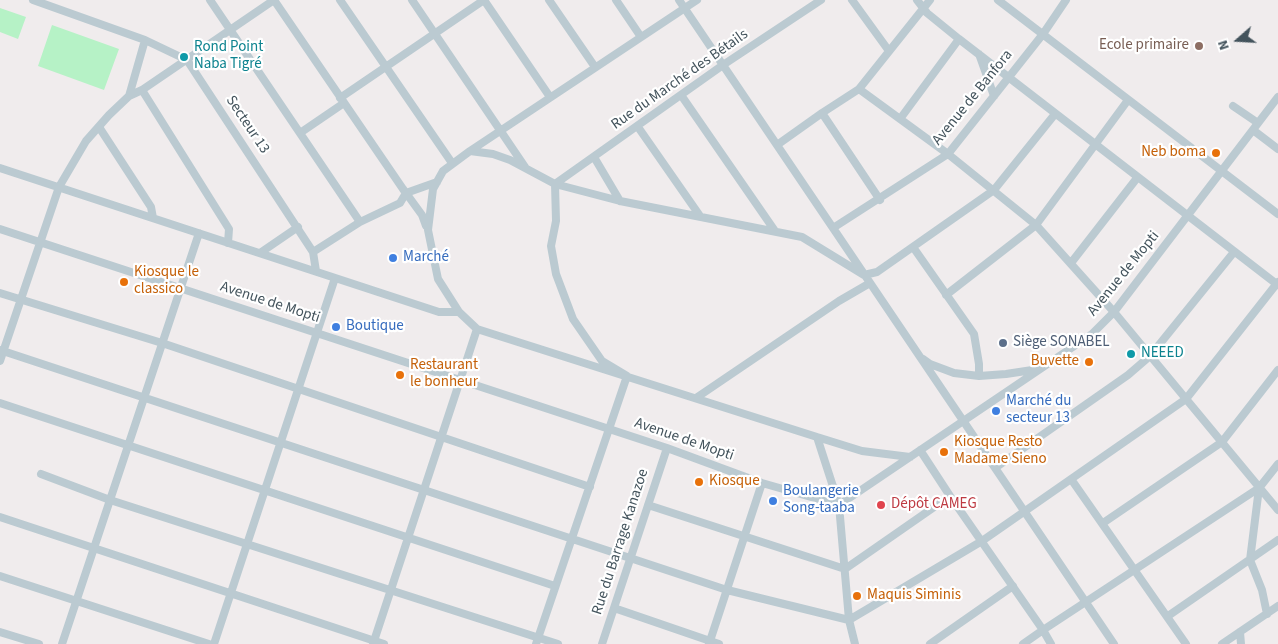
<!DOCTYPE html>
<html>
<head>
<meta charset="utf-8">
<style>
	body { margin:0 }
	#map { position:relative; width:1278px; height:644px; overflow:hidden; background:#f0eced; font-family:"Source Sans 3",sans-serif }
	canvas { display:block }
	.north { position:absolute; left:1213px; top:15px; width:50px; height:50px; -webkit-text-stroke:4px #fff; paint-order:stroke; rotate:251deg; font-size:14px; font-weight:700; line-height:20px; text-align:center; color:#43535c }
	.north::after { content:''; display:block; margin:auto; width:18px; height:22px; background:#43535c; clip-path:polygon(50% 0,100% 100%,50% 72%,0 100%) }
</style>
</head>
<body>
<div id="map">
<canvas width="1278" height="644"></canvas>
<div class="north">N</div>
</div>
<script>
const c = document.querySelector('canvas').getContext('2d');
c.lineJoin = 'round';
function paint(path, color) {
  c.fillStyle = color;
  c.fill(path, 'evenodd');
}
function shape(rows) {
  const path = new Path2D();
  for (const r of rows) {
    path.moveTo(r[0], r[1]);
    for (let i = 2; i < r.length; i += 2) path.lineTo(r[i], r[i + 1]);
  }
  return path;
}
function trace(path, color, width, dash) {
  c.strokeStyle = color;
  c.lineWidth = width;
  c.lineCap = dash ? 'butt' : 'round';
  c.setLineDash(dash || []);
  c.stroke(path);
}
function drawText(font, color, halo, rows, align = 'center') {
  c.font = font + ' "Source Sans 3",sans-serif';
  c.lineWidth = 4.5;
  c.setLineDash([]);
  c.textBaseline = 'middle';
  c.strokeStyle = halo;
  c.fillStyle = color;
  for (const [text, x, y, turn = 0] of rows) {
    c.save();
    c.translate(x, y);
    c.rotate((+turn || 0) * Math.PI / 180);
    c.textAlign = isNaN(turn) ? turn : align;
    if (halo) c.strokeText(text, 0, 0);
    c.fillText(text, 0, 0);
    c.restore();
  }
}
paint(shape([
	[0,8,26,17,18,39,0,32],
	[52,25,119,49,104,90,38,66]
]), '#b6f2c6');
trace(shape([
	[33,0,145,40,187,60,313,252,316,271],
	[210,0,360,222,313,252],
	[274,0,403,189,406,193,437,182],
	[340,0,452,163],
	[412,0,525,167],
	[484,0,550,97],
	[549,0,595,67],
	[616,0,641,37],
	[679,0,1114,644],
	[852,0,889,51],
	[917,0,927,13,959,39,1278,285],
	[998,0,1278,214],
	[979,54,994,96],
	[859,89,948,154,1036,225,1114,312,1278,510],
	[142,90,229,229,228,243],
	[681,95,775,231],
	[129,96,145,40],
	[340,98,484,0],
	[1233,106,1258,123],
	[822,113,859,89,930,0],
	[900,119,959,39],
	[99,127,151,207,153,218],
	[638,127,700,216],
	[1253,130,1278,149],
	[300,133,344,103],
	[777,145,822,113,880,200],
	[470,151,697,0],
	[594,157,620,201],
	[0,168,439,312,459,312,438,279,428,230,433,189,443,171,470,151,493,154,510,160,555,184,620,201,802,237,864,275,877,272,994,190,1055,114],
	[360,222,400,203,406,193,422,215,426,226],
	[833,228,948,154,1043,34,1066,0],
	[0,229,667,448,762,483,839,505,1092,334,1114,312,1278,97],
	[913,247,974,334,979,364,979,376,954,373,930,364,923,359],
	[260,253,298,227],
	[1071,263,1137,178],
	[0,293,162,343,590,487],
	[946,295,1036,225,1128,100],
	[459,312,477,329,817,437,839,505,849,620,855,644],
	[0,350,727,590,849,620,982,541,1186,399,1278,282],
	[0,361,59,187,86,141,109,115,129,96,142,90,274,0],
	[979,376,1006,374,1039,369],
	[696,398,839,301,870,283],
	[0,403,555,586],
	[817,437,862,451,910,457],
	[995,468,1128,375,1150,356,1234,252],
	[41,474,110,500,558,644],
	[1071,479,1186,644],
	[1259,488,1250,560,1262,590,1267,614],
	[950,496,1043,630,1259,488,1278,464],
	[648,505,845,569,950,496,920,450],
	[0,517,384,644],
	[1103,523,1222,442,1278,370],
	[0,576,209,644],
	[614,608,719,644],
	[1168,616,1278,540],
	[0,632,39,644],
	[1240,632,1241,644],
	[62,644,199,233],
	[214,644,335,278],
	[373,644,477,329],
	[536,644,627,376,602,361,573,319,556,274,551,246,556,221,555,184,723,65,821,0],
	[602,644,667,448],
	[709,644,762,483],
	[930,644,1013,586],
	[1023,644,1043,630,1051,644],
	[1222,644,1278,606]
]), '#bbcad1', 8);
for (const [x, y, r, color] of [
	[1199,46,5,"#8d6e63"],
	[184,57,5,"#0f9aa8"],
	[1216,153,5,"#e8710a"],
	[393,258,5,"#3f7fe0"],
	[124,282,5,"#e8710a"],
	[336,327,5,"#3f7fe0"],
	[1003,343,5,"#5c6f8a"],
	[1131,354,5,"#0f9aa8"],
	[1089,362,5,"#e8710a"],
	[400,375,5,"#e8710a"],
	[996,411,5,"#3f7fe0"],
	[944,452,5,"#e8710a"],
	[699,482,5,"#e8710a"],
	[773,501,5,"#3f7fe0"],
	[881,505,5,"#e0444e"],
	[857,596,5,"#e8710a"]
]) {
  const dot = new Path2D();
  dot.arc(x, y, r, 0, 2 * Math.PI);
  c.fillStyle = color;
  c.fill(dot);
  trace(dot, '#fff', 2);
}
drawText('15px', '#785e54', '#fff', [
	["Ecole primaire",1189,46]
], 'right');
drawText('15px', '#0d838f', '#fff', [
	["Rond Point",194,48],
	["Naba Tigré",194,65],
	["NEEED",1141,354]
], 'left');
drawText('15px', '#43535c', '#fff', [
	["Rue du Marché des Bétails",680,80,-35],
	["Avenue de Banfora",973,98,-51],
	["Secteur 13",247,125,56],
	["Avenue de Mopti",1124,274,-51],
	["Avenue de Mopti",270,303,18],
	["Avenue de Mopti",684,440,19],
	["Rue du Barrage Kanazoe",621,542,-72]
]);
drawText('15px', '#c56008', '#fff', [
	["Neb boma",1206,153,"right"],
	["Kiosque le",134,273],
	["classico",134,290],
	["Buvette",1079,362,"right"],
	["Restaurant",410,366],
	["le bonheur",410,383],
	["Kiosque Resto",954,443],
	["Madame Sieno",954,460],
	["Kiosque",709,482],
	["Maquis Siminis",867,596]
], 'left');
drawText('15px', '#366cbe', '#fff', [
	["Marché",403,258],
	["Boutique",346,327],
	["Marché du",1006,402],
	["secteur 13",1006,419],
	["Boulangerie",783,492],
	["Song-taaba",783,509]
], 'left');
drawText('15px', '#4e5e75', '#fff', [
	["Siège SONABEL",1013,343]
], 'left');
drawText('15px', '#be3a42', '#fff', [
	["Dépôt CAMEG",891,505]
], 'left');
</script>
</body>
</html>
